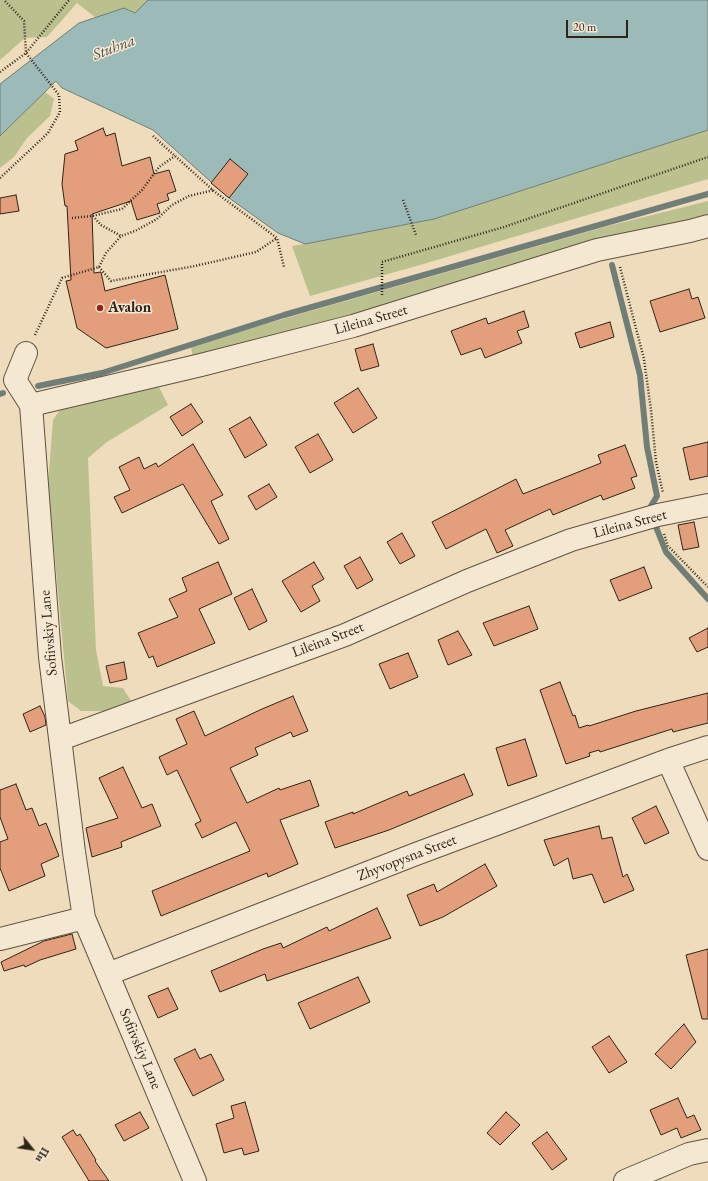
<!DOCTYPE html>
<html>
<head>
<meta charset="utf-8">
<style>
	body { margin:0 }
	#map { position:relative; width:708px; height:1181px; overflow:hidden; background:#efdcbc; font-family:"EB Garamond",serif }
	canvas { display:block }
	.north { position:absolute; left:12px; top:1129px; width:40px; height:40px; -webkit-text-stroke:3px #f5e8d3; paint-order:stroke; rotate:120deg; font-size:11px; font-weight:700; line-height:16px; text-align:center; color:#302418 }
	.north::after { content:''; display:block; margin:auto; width:14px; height:18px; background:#302418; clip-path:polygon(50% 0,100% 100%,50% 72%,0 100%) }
	.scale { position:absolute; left:566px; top:20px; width:62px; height:18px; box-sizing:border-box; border:2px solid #302418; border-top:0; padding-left:5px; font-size:12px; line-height:14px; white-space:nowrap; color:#302418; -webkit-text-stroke:3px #f5e8d3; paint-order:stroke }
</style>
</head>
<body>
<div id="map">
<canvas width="708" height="1181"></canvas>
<div class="north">Пн</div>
<div class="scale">20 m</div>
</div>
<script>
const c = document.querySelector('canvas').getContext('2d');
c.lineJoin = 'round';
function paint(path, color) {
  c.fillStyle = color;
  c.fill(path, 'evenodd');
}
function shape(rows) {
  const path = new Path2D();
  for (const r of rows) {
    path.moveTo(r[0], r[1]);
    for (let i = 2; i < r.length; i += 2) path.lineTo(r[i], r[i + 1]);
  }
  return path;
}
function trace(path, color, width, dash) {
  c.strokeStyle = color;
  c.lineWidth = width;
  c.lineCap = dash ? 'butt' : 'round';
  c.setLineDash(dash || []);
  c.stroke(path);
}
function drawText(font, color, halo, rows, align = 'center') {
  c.font = font + ' "EB Garamond",serif';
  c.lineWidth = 3;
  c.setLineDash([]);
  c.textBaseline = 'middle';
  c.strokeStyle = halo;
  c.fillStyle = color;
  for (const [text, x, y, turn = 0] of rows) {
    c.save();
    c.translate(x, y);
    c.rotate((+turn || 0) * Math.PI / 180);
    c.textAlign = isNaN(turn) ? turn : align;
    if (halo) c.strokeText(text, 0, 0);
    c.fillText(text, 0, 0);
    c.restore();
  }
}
paint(shape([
	[0,0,148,0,135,13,123,8,96,18,77,3,47,37,25,38,0,60],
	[45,92,54,99,50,116,27,138,14,157,0,168,0,125,26,99],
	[708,130,708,179,420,265,310,296,292,246,305,244,434,219],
	[708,201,708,216,193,358,191,347,269,323,608,226],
	[158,385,168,405,107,442,88,458,96,650,103,686,123,688,131,701,115,711,81,711,68,701,48,484,53,420,63,405]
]), '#bbc08f');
const water = shape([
	[148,0,708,0,708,130,434,219,305,244,278,233,229,198,153,130,62,88,56,81,0,136,0,84,79,23,124,8,135,13,148,0]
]);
paint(water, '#9cbab8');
trace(water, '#717e78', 1);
trace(shape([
	[612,265,640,375,647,447,657,496,651,506],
	[38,386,102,373,284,315,708,194],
	[0,394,3,393],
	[654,522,666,552,708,599]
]), '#717e78', 6);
const building = shape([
	[103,128,106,136,115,133,122,166,150,157,154,174,169,170,176,191,167,194,169,200,157,204,160,213,137,220,131,201,92,214,94,273,101,272,105,291,165,275,178,329,106,348,77,328,66,281,71,280,67,206,65,206,62,184,65,154,78,150,75,141,103,128],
	[230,159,248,174,229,198,211,183,230,159],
	[16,195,19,211,0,214,0,198,16,195],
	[689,289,692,299,698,297,705,318,660,332,650,301,689,289],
	[524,311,529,327,517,331,522,343,485,358,481,348,461,355,451,331,486,318,488,324,524,311],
	[610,322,614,337,580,348,575,333,610,322],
	[373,344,379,366,361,371,355,349,373,344],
	[358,388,377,418,353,433,334,403,358,388],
	[191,404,203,422,182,436,170,417,191,404],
	[250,417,267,445,245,458,229,429,250,417],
	[318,434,333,460,310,473,295,447,318,434],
	[708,442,708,476,690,480,683,448,708,442],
	[193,444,223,495,211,501,229,539,219,544,183,484,122,513,114,497,130,490,119,467,139,457,144,469,156,463,158,467,193,444],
	[625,445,637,476,631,478,635,488,603,500,601,495,553,515,550,509,505,530,513,546,497,553,486,529,446,549,432,522,516,479,523,494,601,463,598,455,625,445],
	[269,484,277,497,256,510,248,496,269,484],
	[694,522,699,547,683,550,678,525,694,522],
	[402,533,415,556,400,564,387,542,402,533],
	[360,557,373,580,357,589,344,566,360,557],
	[218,562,232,594,199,609,215,643,157,667,153,656,149,658,138,633,178,617,169,599,187,591,182,578,218,562],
	[314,562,324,579,312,586,320,601,301,612,282,581,314,562],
	[644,567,652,588,619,601,610,580,644,567],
	[252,589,267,621,249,630,234,598,252,589],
	[529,606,538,629,494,646,483,623,529,606],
	[708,628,708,647,697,652,689,638,708,628],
	[458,631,472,655,448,665,438,640,458,631],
	[408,653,418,677,390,689,379,664,408,653],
	[124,662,127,679,110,683,106,666,124,662],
	[560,682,573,716,575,715,579,728,588,725,589,726,636,711,708,693,708,723,673,732,672,729,600,752,599,750,589,753,590,756,566,764,540,690,560,682],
	[293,696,308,731,293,737,291,732,255,748,258,755,230,768,247,803,279,788,280,790,310,780,319,806,280,820,298,864,268,877,267,873,161,916,152,891,250,851,236,822,202,838,195,824,201,821,177,770,167,775,159,757,187,744,176,719,194,711,205,736,262,709,293,696],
	[40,706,45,717,46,725,30,732,23,714,40,706],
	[525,739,537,776,508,786,496,748,525,739],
	[123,767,142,808,152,804,161,826,121,842,122,847,92,857,86,828,118,818,99,778,123,767],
	[464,774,473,795,389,830,335,848,325,822,353,812,353,814,407,791,409,796,464,774],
	[16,784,26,810,32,808,39,826,46,823,59,856,41,864,45,876,9,891,0,868,0,842,8,839,0,817,0,790,16,784],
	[656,806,669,833,645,844,632,818,656,806],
	[599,826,602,839,612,837,623,877,627,874,634,890,604,903,592,874,573,879,568,858,554,866,544,840,599,826],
	[485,864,497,886,443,917,420,926,407,895,434,884,437,892,485,864],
	[377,908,391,938,267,981,265,974,220,992,211,971,263,949,281,943,283,948,327,927,329,931,377,908],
	[72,934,76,949,40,960,25,967,24,965,4,971,1,962,44,941,72,934],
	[708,949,708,1019,702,1019,686,955,708,949],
	[358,977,370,1002,310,1029,298,1003,358,977],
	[168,988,178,1009,158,1018,148,996,168,988],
	[684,1024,696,1042,671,1069,655,1054,684,1024],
	[609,1036,627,1062,609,1073,592,1047,609,1036],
	[195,1049,200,1059,211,1054,224,1080,193,1096,174,1059,195,1049],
	[678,1098,687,1118,694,1115,701,1130,681,1138,677,1128,661,1135,650,1110,678,1098],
	[245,1102,259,1151,244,1155,242,1148,224,1153,216,1124,234,1118,231,1106,245,1102],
	[140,1112,149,1128,124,1141,115,1125,140,1112],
	[506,1112,520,1125,500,1145,487,1133,506,1112],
	[73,1130,77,1136,80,1134,96,1160,95,1161,109,1181,89,1181,62,1137,73,1130],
	[547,1132,567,1159,552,1170,532,1143,547,1132]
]);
paint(building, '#e39f7c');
trace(building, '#302418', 1);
const minor = shape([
	[26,353,15,380,31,405,50,657,74,852,84,918,195,1181],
	[31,405,201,365,353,326,597,250,690,231,708,226],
	[61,739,345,635,467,581,571,540,658,515,708,505],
	[668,760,708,849],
	[0,939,84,918],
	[108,974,416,854,668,760,708,747],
	[625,1181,689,1154,708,1150]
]);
trace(minor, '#605241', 24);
trace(shape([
	[0,72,26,53,69,0],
	[153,136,215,192,277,238,284,267],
	[0,178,48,133,60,112,59,95,26,53,24,21,4,0],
	[403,200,416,235],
	[93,216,101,225,121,236],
	[72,218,92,216,122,209,142,190,159,167,175,156],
	[99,267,111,281,195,266,256,252,277,238],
	[620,267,644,359,651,410,656,462,663,493],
	[382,295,382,262,504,227,708,157],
	[35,335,62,278,99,267,106,253,121,236,135,231,157,219,172,205,189,196,214,190],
	[664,534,668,546,708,587]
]), '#302418', 2.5, [1, 2]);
trace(minor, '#f5e8d3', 22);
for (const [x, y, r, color] of [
	[100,308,4,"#8f2418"]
]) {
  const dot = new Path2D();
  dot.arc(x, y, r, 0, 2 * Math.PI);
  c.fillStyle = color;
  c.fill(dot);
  trace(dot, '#f5e8d3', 1.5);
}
drawText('bold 15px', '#302418', '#f5e8d3', [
	["Avalon",108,308]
], 'left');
drawText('15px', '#302418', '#f5e8d3', [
	["Lileina Street",371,320,-16],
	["Lileina Street",630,524,-15],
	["Sofiivskiy Lane",49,633,-95],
	["Lileina Street",328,640,-21],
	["Zhyvopysna Street",407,858,-21],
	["Sofiivskiy Lane",140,1049,67]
]);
drawText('italic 16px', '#505148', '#f5e8d3', [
	["Stuhna",114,48,-21]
]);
</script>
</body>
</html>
